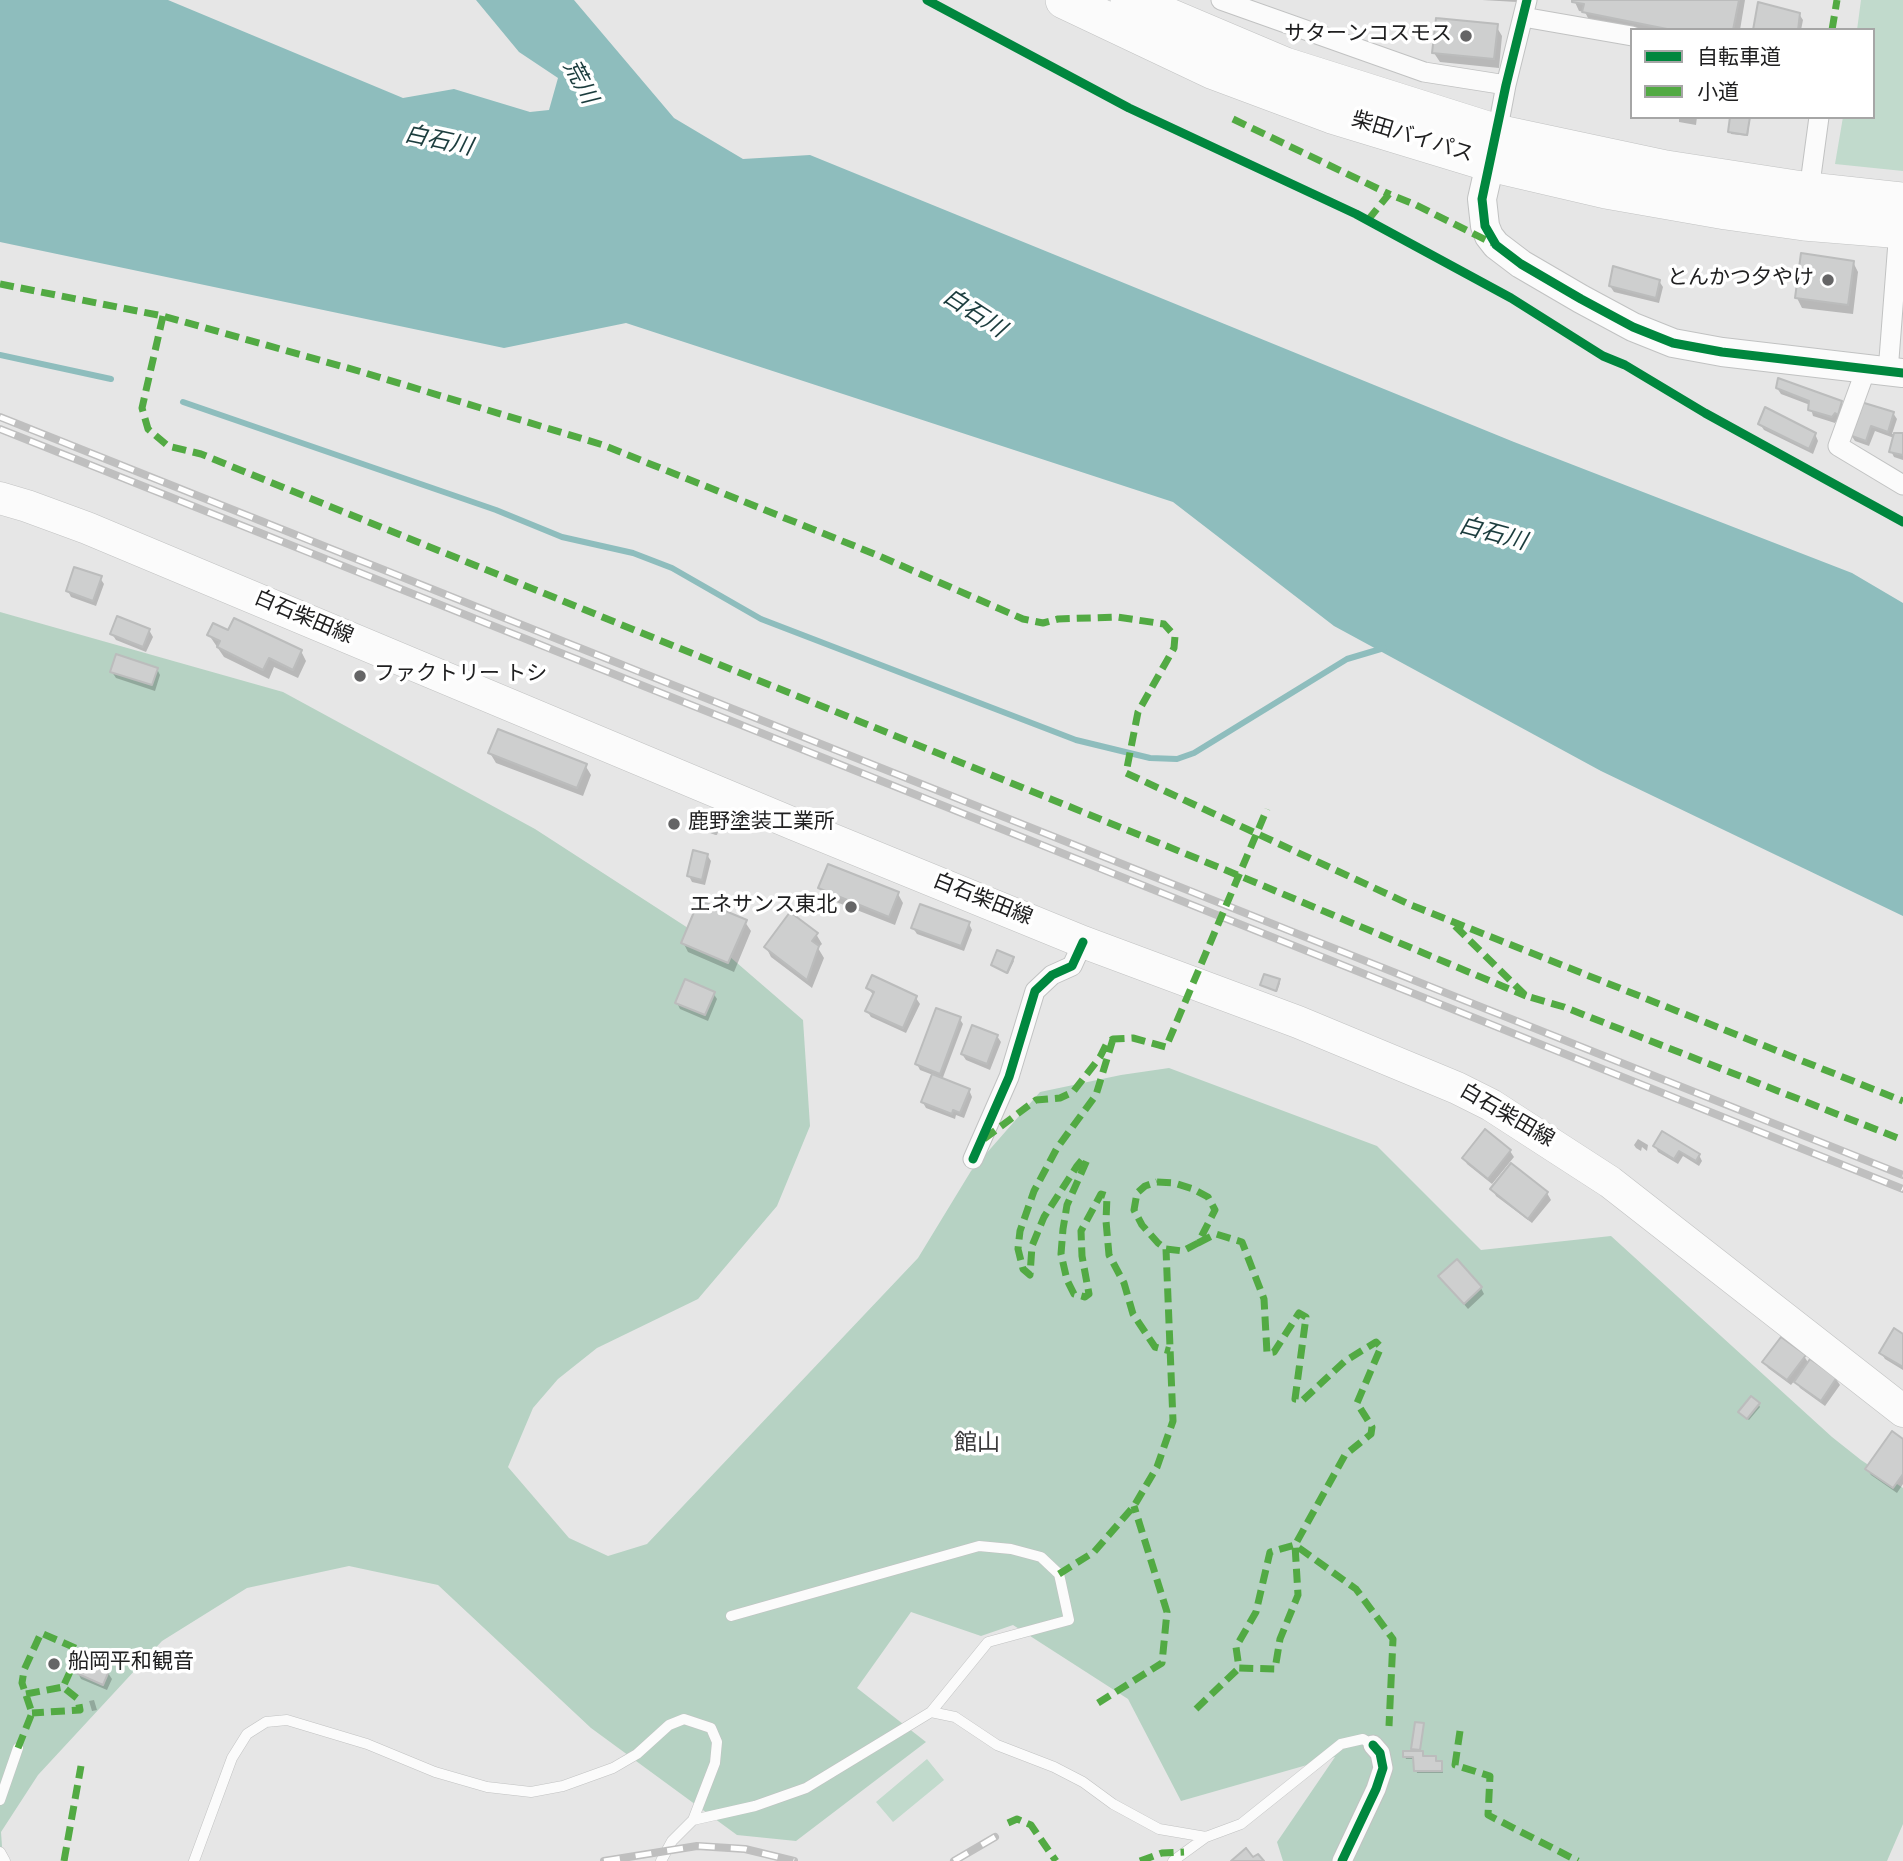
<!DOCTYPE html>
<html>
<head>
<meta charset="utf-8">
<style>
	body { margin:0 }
	#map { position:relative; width:1903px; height:1861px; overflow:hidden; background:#e6e6e6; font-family:Spectral,"Noto Sans JP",serif }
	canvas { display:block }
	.legend { position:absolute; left:1630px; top:28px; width:245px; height:91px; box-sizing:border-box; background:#fff; border:2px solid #a6a6a6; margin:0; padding:9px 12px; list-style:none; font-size:21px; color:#202021 }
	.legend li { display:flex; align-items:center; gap:14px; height:35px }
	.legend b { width:35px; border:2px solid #a6a6a6 }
</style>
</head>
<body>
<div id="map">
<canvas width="1903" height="1861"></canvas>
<ul class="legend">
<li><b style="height:9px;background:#00873e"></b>自転車道</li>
<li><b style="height:9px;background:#52aa43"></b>小道</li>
</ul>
</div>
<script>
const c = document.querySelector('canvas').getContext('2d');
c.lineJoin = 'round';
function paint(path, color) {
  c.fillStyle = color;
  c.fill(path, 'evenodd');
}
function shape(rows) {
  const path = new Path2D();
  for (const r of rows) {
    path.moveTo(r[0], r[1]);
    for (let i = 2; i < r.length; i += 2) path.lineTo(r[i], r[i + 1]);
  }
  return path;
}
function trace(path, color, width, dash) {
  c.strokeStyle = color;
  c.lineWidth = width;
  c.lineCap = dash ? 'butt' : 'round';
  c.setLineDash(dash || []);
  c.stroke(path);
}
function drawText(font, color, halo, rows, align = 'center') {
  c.font = font + ' Spectral,"Noto Sans JP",serif';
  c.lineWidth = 7;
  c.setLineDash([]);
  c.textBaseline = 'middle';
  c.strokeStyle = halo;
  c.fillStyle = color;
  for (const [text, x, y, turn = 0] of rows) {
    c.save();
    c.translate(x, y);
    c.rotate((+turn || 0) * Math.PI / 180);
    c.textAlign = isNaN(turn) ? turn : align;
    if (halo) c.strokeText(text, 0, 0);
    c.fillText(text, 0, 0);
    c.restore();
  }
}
paint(shape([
	[1861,0,1903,0,1903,171,1835,164,1843,117,1873,117,1873,30,1857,30],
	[927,1759,944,1780,893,1822,876,1802]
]), '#c1dacc');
paint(shape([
	[0,612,283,692,535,829,722,950,803,1020,810,1126,777,1206,698,1299,597,1348,558,1379,533,1408,508,1467,569,1538,608,1556,647,1544,918,1258,971,1171,1040,1092,1121,1075,1169,1068,1377,1146,1481,1250,1611,1236,1832,1437,1861,1460,1903,1488,1903,1824,1887,1861,1283,1861,1277,1842,1335,1757,1181,1801,1128,1699,1013,1625,981,1636,911,1612,857,1688,926,1742,796,1841,737,1835,591,1728,438,1585,349,1566,247,1588,162,1641,38,1775,1,1832,3,1861,0,1861]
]), '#b6d2c3');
paint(shape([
	[0,0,168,0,403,98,454,89,530,112,549,110,558,78,519,52,476,0,574,0,674,118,743,159,810,155,1514,442,1852,573,1903,603,1903,916,1601,771,1334,626,1173,502,626,323,504,348,0,242]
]), '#8ebdbd');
paint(shape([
	[1482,0,1517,0,1517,2],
	[1574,0,1745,0,1740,30,1632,30,1590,22,1585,12,1579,11],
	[1799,14,1803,20,1801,30,1755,30],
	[1496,26,1502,36,1499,68,1440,62,1434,53],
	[1679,117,1697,117,1696,125,1679,122],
	[1732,117,1750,117,1748,136,1731,134],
	[1853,262,1858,272,1853,314,1802,308,1797,298],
	[1659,281,1663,287,1659,303,1614,292,1610,286],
	[1777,388,1840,402,1844,408,1835,423,1813,416,1810,405,1781,394],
	[1893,413,1897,419,1892,434,1903,435,1903,460,1894,457,1891,451,1894,438,1875,431,1869,446,1855,441,1851,435],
	[1760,424,1815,434,1818,441,1813,454,1764,430],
	[100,578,104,584,96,606,71,597,68,591],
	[149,630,153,637,146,652,116,640,112,634],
	[229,632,301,651,306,661,298,678,274,667,269,679,224,657,209,635],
	[157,669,160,675,155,691,116,678,112,672],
	[490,753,585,765,591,775,583,796,496,763],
	[719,819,721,821,717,835,705,831,703,829],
	[707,855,711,861,705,885,692,882,689,876],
	[820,888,898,894,903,903,895,925,826,898],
	[745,922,751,931,734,972,688,952,683,942],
	[969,924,972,930,964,951,917,934,913,928],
	[816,934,822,944,818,948,824,958,812,988,771,957,766,947],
	[1012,958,1014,961,1008,974,992,965],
	[1278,981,1280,983,1277,992,1262,985],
	[868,988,916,998,920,1004,906,1033,871,1017,867,1011,874,996],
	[713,993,717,999,708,1021,680,1009,677,1003],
	[959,1018,963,1024,942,1080,969,1090,972,1097,964,1118,956,1115,955,1119,926,1108,922,1101,933,1075,920,1070,917,1064],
	[997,1036,1001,1042,990,1070,966,1060,962,1054],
	[1638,1139,1648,1145,1647,1151,1642,1147,1641,1151,1636,1148,1634,1145],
	[1655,1146,1699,1155,1702,1161,1699,1166,1683,1156,1678,1164,1658,1152],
	[1510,1151,1514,1157,1492,1184,1467,1164,1464,1158],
	[1511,1166,1547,1193,1551,1200,1532,1223,1496,1196,1493,1190],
	[1440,1276,1481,1288,1484,1294,1468,1309],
	[1903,1336,1903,1370,1885,1359,1881,1353],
	[1804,1356,1809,1364,1836,1379,1840,1385,1825,1406,1800,1388,1795,1380,1791,1385,1768,1368,1764,1362],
	[1758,1404,1760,1407,1749,1420,1742,1414],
	[1903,1442,1903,1484,1897,1493,1871,1475,1867,1469],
	[78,1673,108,1673,112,1679,107,1690,81,1679],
	[94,1700,97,1710,92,1711,89,1701],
	[1422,1725,1420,1753,1422,1753,1424,1758,1435,1757,1436,1763,1442,1766,1443,1773,1417,1773,1415,1759,1406,1759,1405,1756,1415,1753,1413,1748]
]), '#0003');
trace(shape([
	[0,355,111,379],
	[183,402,496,510,562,537,633,553,672,568,761,619,1076,740,1150,758,1177,759,1194,753,1347,659,1384,648]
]), '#8ebdbd', 6);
const building = shape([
	[1572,0,1739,0,1733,30,1672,30,1582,12,1584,4,1572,2,1572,0],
	[1758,2,1800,13,1798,30,1753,30,1758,2],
	[1436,18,1498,24,1494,59,1432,53,1436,18],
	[1730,117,1750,117,1747,135,1728,132,1730,117],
	[1801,253,1854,261,1848,305,1795,298,1801,253],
	[1613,266,1660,280,1656,298,1609,286,1613,266],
	[1778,378,1842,401,1838,415,1835,413,1832,417,1808,410,1809,401,1776,388,1778,378],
	[1861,402,1894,412,1888,432,1871,426,1866,441,1849,435,1861,402],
	[1765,407,1816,433,1809,449,1758,424,1765,407],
	[1894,433,1903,433,1903,455,1889,452,1894,433],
	[74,567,102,576,93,601,66,591,74,567],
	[117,616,150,629,143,647,110,634,117,616],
	[234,618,302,650,293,670,269,658,263,670,217,647,220,641,207,635,213,623,228,630,234,618],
	[116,654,158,668,152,685,110,672,116,654],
	[498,729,587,764,577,788,488,753,498,729],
	[706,813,721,817,716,834,702,829,706,813],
	[693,850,708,854,702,880,687,876,693,850],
	[828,864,899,892,889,917,818,888,828,864],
	[699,900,747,920,728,963,681,943,699,900],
	[920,904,970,922,961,946,911,928,920,904],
	[790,912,818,933,812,941,819,946,807,980,764,947,790,912],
	[997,950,1014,957,1007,973,991,965,997,950],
	[1264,974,1280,979,1276,991,1260,985,1264,974],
	[872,975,917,996,903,1028,865,1011,874,992,866,988,872,975],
	[685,979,715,992,705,1015,675,1003,685,979],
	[936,1008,961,1017,940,1074,915,1064,936,1008],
	[972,1025,998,1035,987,1064,961,1054,972,1025],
	[932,1074,970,1089,960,1113,953,1110,952,1114,921,1102,932,1074],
	[1485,1129,1511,1150,1488,1179,1462,1158,1485,1129],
	[1662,1131,1700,1154,1696,1161,1679,1151,1674,1159,1653,1146,1662,1131],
	[1511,1163,1548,1192,1528,1219,1490,1189,1511,1163],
	[1457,1259,1482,1287,1464,1304,1438,1276,1457,1259],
	[1894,1328,1903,1334,1903,1367,1879,1353,1894,1328],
	[1781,1337,1806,1355,1787,1380,1762,1362,1781,1337],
	[1810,1359,1837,1377,1821,1401,1794,1382,1810,1359],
	[1751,1396,1760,1403,1747,1419,1738,1412,1751,1396],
	[1892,1431,1903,1439,1903,1474,1893,1488,1865,1469,1892,1431],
	[82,1659,109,1671,103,1685,76,1673,82,1659],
	[1415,1722,1424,1723,1420,1750,1411,1749,1415,1722],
	[1403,1751,1423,1751,1423,1756,1436,1756,1436,1761,1442,1761,1442,1771,1414,1771,1413,1757,1403,1757,1403,1751],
	[1246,1848,1253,1857,1258,1854,1264,1861,1231,1861,1246,1848]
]);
paint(building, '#cecfcf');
trace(building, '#bbbcbc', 2);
const lane = shape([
	[731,1616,979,1546,1011,1549,1041,1557,1059,1574,1069,1620,988,1642,931,1712],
	[0,1800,18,1748],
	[693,1820,755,1806,806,1788,931,1712,955,1717,997,1745,1054,1767,1083,1782,1113,1804,1159,1829,1206,1837],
	[0,1852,5,1861],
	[194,1861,232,1758,247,1734,266,1722,287,1720,367,1744,435,1772,487,1787,531,1792,563,1786,613,1768,637,1754,669,1725,684,1719,711,1728,717,1742,715,1763,693,1820,672,1841,661,1861],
	[1173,1861,1206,1837,1241,1824,1341,1744,1363,1739,1373,1745]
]);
const street = shape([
	[1221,0,1424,72,1506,85],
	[1523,17,1632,36],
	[1497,133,1506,85,1527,0],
	[1809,191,1819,117],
	[1866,369,1838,446,1903,485],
	[1888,372,1899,229],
	[973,1159,1009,1077,1035,991,1052,975,1072,966,1083,942],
	[1342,1861,1376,1789,1383,1768,1380,1753,1373,1745]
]);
const secondary = shape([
	[1494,146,1482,199,1485,226,1489,236,1496,245,1521,264,1581,299,1633,327,1673,343,1722,352,1903,373]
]);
const primary = shape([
	[0,498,27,506,87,528,794,824,1083,942,1298,1022,1457,1088,1491,1105,1610,1182,1903,1411]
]);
const highway = shape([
	[1064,0,1214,71,1332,115,1490,163,1606,190,1726,211,1804,222,1903,230],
	[1129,0,1285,66,1497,133,1666,169,1809,191,1903,201]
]);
trace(lane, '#c1c2c2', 11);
trace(street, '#c1c2c2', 21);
trace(secondary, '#c1c2c2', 30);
trace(primary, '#c1c2c2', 33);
trace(highway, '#c1c2c2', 38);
trace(lane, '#fbfbfb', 10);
trace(street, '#fbfbfb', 19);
trace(secondary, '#fbfbfb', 28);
trace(primary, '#fbfbfb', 32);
trace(highway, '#fbfbfb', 37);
const rail = shape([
	[0,417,1903,1175],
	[0,429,1903,1189],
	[604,1861,697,1846,745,1849,794,1861],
	[954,1861,995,1837]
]);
trace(rail, '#bfbfbf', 8);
trace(rail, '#fff', 5, [16]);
trace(shape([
	[1832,30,1837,0],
	[1233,119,1389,194],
	[1368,220,1389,194,1414,204,1492,243],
	[0,284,163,316,362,372,603,445,877,555,1023,619,1043,623,1058,619,1117,617,1164,624,1175,636,1174,648,1138,712,1126,773,1411,905,1903,1101],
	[163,316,142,408,148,429,168,446,201,454,1228,871,1526,996],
	[1455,926,1526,996,1564,1007,1903,1140],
	[1113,1039,1096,1095,1057,1148,1034,1191,1020,1231,1018,1249,1023,1269,1030,1275,1032,1246,1044,1217,1077,1166,1082,1160,1087,1160,1067,1205,1063,1229,1061,1254,1067,1280,1074,1294,1085,1297,1089,1294,1082,1256,1081,1231,1101,1194,1107,1196,1106,1221,1109,1255,1124,1283,1133,1314,1155,1347,1170,1351],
	[984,1139,1036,1100,1060,1098,1073,1092,1100,1057,1107,1043,1113,1039,1133,1038,1166,1047,1267,809],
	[1157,1182,1174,1183,1193,1189,1208,1197,1215,1210,1198,1243,1183,1251,1166,1249,1158,1243,1142,1225,1134,1210,1137,1193,1145,1186,1157,1182],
	[1198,1243,1216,1234,1242,1242,1264,1299,1267,1353,1274,1352,1299,1313,1306,1317,1295,1399,1303,1400,1345,1361,1376,1342,1381,1347,1357,1403,1372,1427,1371,1434,1345,1455,1295,1545,1298,1595,1280,1639,1275,1669,1239,1668,1236,1647,1256,1612,1270,1552,1295,1545,1356,1589,1393,1639,1389,1726],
	[1059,1574,1094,1552,1134,1506,1157,1467,1173,1421,1166,1249],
	[26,1694,63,1687],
	[1098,1703,1162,1663,1167,1612,1134,1506],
	[1196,1709,1239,1668],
	[1460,1731,1455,1765,1490,1776,1488,1815,1578,1861],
	[18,1748,32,1713,22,1683,24,1670,41,1633,80,1650,63,1687,78,1699,80,1710,32,1713],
	[1008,1823,1017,1819,1031,1825,1056,1861],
	[64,1861,81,1766],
	[1140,1861,1162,1853,1184,1852]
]), '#52aa43', 7, [14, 7]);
trace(shape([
	[927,0,1129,108,1356,214,1511,298,1603,356,1625,365,1705,413,1903,522],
	[1527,0,1506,85,1482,199,1485,226,1496,245,1521,264,1581,299,1633,327,1673,343,1722,352,1903,373],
	[973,1159,1009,1077,1035,991,1052,975,1072,966,1083,942],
	[1342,1861,1376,1789,1383,1768,1380,1753,1373,1745]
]), '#00873e', 9);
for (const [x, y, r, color] of [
	[1466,36,7,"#656566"],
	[1828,280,7,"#656566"],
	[360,676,7,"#656566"],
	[674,824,7,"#656566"],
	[851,907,7,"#656566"],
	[54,1664,7,"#656566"]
]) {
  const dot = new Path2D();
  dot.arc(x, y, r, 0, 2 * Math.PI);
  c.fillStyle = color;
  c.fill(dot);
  trace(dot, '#fff', 2.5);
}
drawText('21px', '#202021', '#fff', [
	["サターンコスモス",1452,36],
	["とんかつ夕やけ",1814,280],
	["ファクトリー トシ",374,676,"left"],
	["鹿野塗装工業所",688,824,"left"],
	["エネサンス東北",837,907],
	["船岡平和観音",68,1664,"left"]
], 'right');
drawText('21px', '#202021', '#fff', [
	["柴田バイパス",1412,139,17],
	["白石柴田線",303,619,23],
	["白石柴田線",982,901,22],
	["白石柴田線",1506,1117,30]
]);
drawText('italic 23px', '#1b3c3d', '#fff', [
	["荒川",578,83,62],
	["白石川",438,143,12],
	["白石川",973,315,33],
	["白石川",1492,536,15]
]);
drawText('23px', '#3b3b3c', '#fff', [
	["館山",977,1445]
]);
</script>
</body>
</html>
